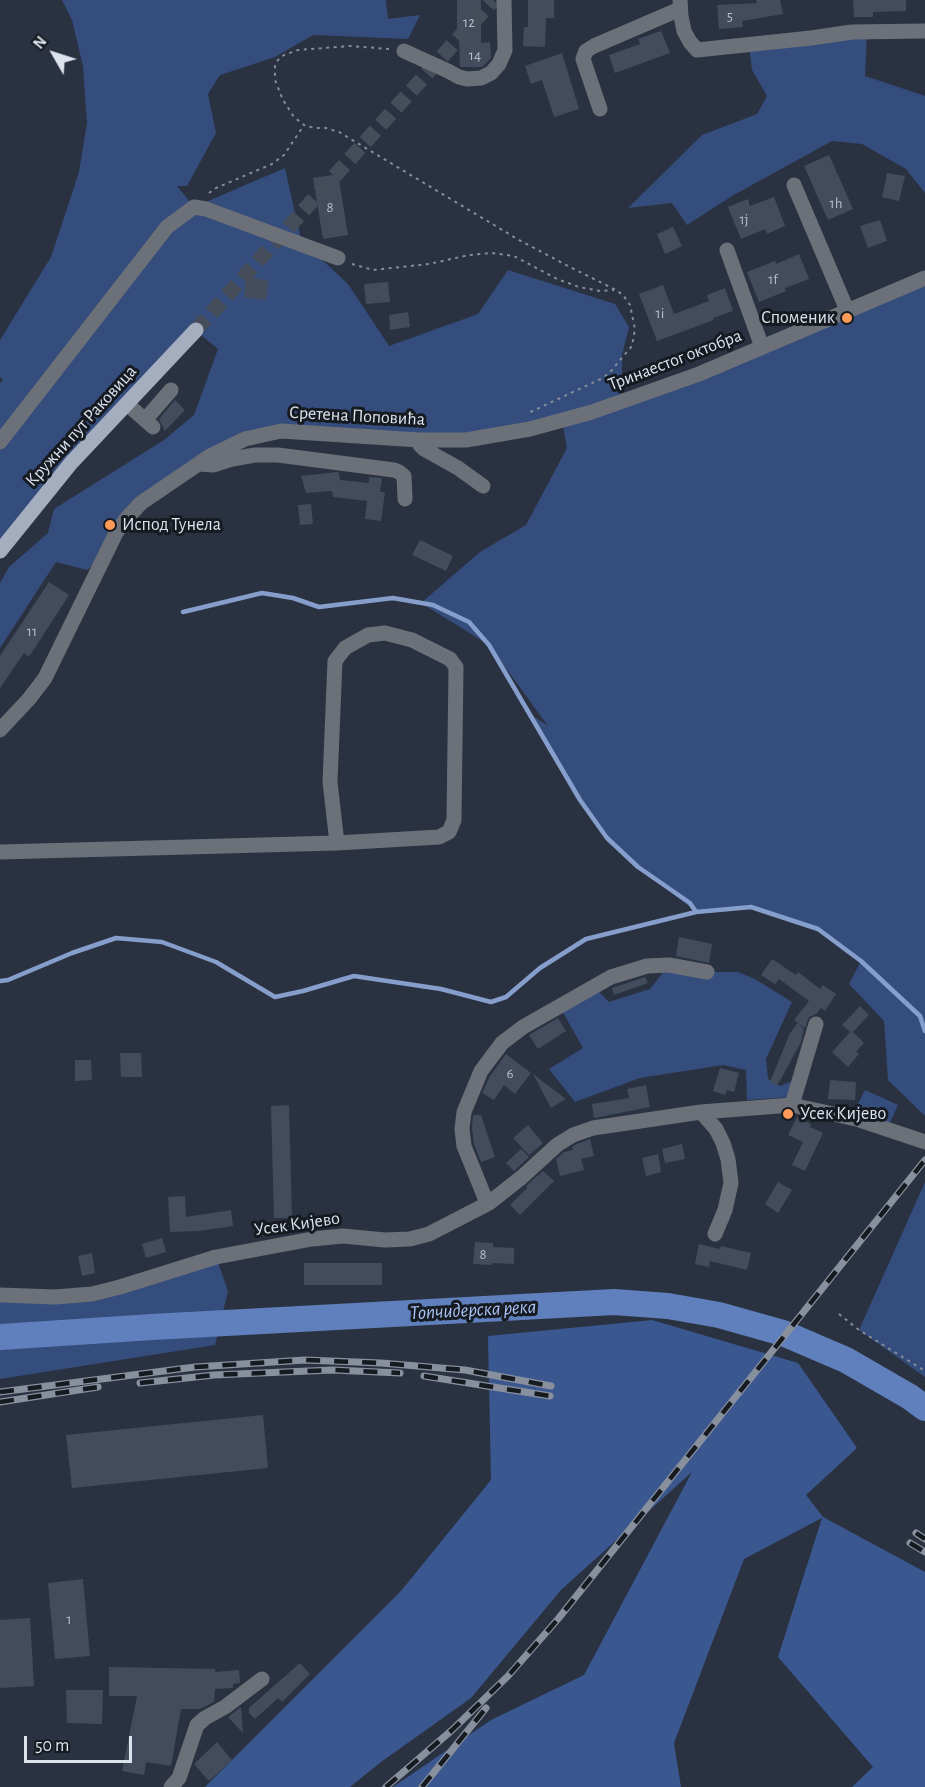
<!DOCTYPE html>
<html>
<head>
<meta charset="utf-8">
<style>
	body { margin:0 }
	#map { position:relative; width:925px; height:1787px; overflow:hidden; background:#2a3241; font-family:"Alegreya Sans",sans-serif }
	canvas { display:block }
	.north { position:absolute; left:24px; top:24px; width:60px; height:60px; -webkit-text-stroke:4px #161a21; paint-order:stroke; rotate:309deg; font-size:16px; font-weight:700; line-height:24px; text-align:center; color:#dde3ed }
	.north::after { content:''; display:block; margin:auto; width:21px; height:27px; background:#dde3ed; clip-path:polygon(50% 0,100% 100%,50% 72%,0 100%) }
	.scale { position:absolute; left:24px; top:1736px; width:108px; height:27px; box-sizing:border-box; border:3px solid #dde3ed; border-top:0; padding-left:8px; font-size:18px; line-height:21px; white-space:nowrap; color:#dde3ed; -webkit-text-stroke:4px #161a21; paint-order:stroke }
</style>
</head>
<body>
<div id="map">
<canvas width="925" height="1787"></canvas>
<div class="north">N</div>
<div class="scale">50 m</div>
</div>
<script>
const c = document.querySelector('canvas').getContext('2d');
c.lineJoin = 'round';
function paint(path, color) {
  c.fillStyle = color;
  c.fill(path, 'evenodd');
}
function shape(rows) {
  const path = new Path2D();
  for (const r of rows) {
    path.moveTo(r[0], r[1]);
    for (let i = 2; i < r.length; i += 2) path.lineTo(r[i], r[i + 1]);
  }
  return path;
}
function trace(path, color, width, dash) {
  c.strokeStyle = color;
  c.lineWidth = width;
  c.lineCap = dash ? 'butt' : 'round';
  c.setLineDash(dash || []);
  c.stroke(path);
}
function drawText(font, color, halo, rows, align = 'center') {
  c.font = font + ' "Alegreya Sans",sans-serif';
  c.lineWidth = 6;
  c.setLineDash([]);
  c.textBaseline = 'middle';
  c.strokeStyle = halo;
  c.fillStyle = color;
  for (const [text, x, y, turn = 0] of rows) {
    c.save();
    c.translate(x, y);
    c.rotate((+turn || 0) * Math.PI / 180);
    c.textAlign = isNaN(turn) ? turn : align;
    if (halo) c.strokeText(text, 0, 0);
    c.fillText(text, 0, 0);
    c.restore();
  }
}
paint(shape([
	[62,0,386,0,388,19,420,15,408,39,313,35,275,57,220,75,208,94,216,133,187,186,177,186,194,207,285,168,301,240,348,284,389,346,478,314,508,270,615,304,629,327,622,355,622,401,925,278,925,1116,888,1080,884,1021,849,984,861,961,818,929,751,907,696,912,650,876,607,838,574,791,530,714,548,726,489,645,421,603,480,552,526,525,567,448,562,420,500,435,281,431,245,439,141,503,106,555,87,570,56,562,0,648,0,583,9,567,48,533,54,509,164,440,194,415,218,349,196,331,0,551,0,383,3,380,0,377,0,340,51,257,79,172,87,123,83,66,72,20],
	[867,32,865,76,925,96,925,193,906,169,862,144,832,141,732,196,687,225,672,203,628,208,702,135,757,114,767,96,752,70,749,45],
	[669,965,707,972,738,972,755,979,792,1002,766,1059,768,1079,780,1086,795,1080,791,1097,747,1100,746,1070,723,1065,640,1078,575,1102,549,1069,583,1048,561,1009,596,989,609,1002,650,989],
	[865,1090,898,1105,890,1123,856,1108],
	[925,1182,925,1377,859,1330],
	[216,1257,228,1291,215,1345,0,1379,0,1294,92,1294]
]), '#354d7d');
paint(shape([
	[652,1320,798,1363,857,1448,806,1495,823,1517,925,1572,925,1787,852,1787,873,1767,778,1657,822,1518,744,1559,674,1743,681,1787,393,1787,491,1720,584,1675,692,1472,561,1590,471,1698,381,1762,350,1787,205,1787,401,1591,491,1480,488,1336]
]), '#3a5790');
trace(shape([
	[696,912,751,907,818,929,861,961,920,1016,925,1031],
	[0,981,8,980,72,953,116,938,162,942,216,962,275,997,303,991,354,976,441,989,491,1002,506,997,540,968,586,939,696,912,690,903,638,867,607,838,580,800,489,645,469,622,433,605,393,598,319,607,293,598,262,593,183,612]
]), '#869ecb', 4.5);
trace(shape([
	[0,1337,152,1327,614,1302,668,1306,719,1315,783,1333,846,1360,910,1397,925,1408]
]), '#6080bd', 26);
paint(shape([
	[457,0,481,0,481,43,490,42,491,58,482,67,460,67,459,34,457,34],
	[528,0,554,0,554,18,546,18,545,47,523,46,524,27,528,27],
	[756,0,780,0,783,14,742,21,743,27,719,29,717,5,757,3],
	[853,0,906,0,906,11,873,12,873,17,854,17],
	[661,31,670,53,615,73,609,55,640,44,638,39],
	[562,53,579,109,554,117,542,80,531,84,525,66],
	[829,155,853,209,828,220,804,166],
	[887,173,905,176,899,201,882,197],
	[338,174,348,235,323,239,313,178],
	[774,197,785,226,767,234,765,229,741,239,728,207,748,199,750,206],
	[880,220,887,241,868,248,860,226],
	[673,227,682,246,665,254,657,234],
	[799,254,809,279,785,288,786,291,759,302,747,272,775,261,776,264],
	[246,277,269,280,266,300,244,297],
	[388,282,390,302,366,304,364,284],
	[663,285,674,314,709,301,707,295,725,288,733,311,713,318,714,320,657,341,639,294],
	[408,312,410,327,390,330,389,315],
	[175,400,185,410,165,431,159,419],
	[337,472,339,473,340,480,369,483,369,477,382,478,380,492,385,492,381,521,365,519,367,501,333,497,332,491,306,493,301,476],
	[311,504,313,524,300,525,298,505],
	[420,540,453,556,446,571,412,555],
	[49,582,69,595,29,657,24,653,0,688,0,656],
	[679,937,712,944,709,963,676,956],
	[772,959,796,975,798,972,820,989,823,985,836,994,825,1011,821,1008,816,1014,809,1017,805,1028,794,1020,809,1001,779,979,775,984,761,975],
	[645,977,648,983,614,995,612,988],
	[860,1006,869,1015,853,1032,864,1043,856,1052,859,1054,848,1067,832,1052,850,1032,842,1025],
	[558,1018,566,1031,538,1049,529,1035],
	[798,1023,804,1029,801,1042,777,1086,770,1082,790,1033],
	[120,1053,141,1053,142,1077,121,1077],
	[506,1054,531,1073,515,1094,504,1085,494,1100,482,1093,490,1076],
	[75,1060,91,1060,92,1080,75,1081],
	[720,1068,739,1073,734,1092,727,1090,725,1095,713,1091],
	[533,1074,566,1099,551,1108],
	[830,1080,856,1082,855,1100,828,1099],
	[646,1085,650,1107,594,1118,592,1104,629,1098,627,1089],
	[289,1105,292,1218,274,1218,271,1106],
	[473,1115,481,1115,495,1157,481,1162,474,1144,472,1129],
	[797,1117,811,1124,810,1127,823,1133,805,1171,792,1165,803,1142,788,1135],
	[528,1125,543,1143,529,1155,513,1138],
	[590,1139,594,1156,581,1159,584,1170,560,1176,556,1159,564,1152,573,1150,572,1147,577,1144],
	[682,1144,685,1159,665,1163,662,1149],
	[521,1149,529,1157,514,1171,506,1163],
	[658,1154,661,1172,646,1176,642,1158],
	[543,1171,554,1181,520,1215,510,1205,527,1188,526,1186],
	[778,1182,792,1190,778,1213,765,1204],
	[185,1196,186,1217,231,1210,233,1226,199,1231,170,1232,168,1197],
	[162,1238,166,1252,146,1258,142,1244],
	[475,1242,493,1243,493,1247,514,1248,514,1264,492,1263,492,1265,473,1264],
	[699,1244,720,1249,721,1246,751,1253,747,1270,710,1261,709,1267,695,1264],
	[92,1253,95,1273,82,1276,78,1256],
	[304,1263,382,1263,382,1285,304,1285],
	[263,1415,268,1468,72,1488,66,1435],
	[83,1579,90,1656,55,1659,48,1583],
	[30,1618,34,1686,0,1688,0,1620],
	[300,1663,310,1674,282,1702,278,1698,255,1719,249,1713,249,1708],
	[109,1667,215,1669,215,1672,239,1670,240,1683,233,1684,233,1688,215,1689,214,1702,200,1709,181,1709,171,1766,146,1762,144,1775,122,1771,137,1696,109,1696],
	[66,1690,103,1690,102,1724,67,1723],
	[241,1707,243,1733,228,1717],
	[217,1742,232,1760,209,1781,194,1764]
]), '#434c5d');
trace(shape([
	[196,330,493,0]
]), '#454d5b', 15, [15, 8]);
trace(shape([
	[389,49,350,46,298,50,284,55,278,60,275,66,275,80,283,100,294,117,304,125,314,128,326,128,339,132,519,240,568,266,616,290,623,295,630,305,635,329,632,346,611,371,603,378,526,414],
	[209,193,216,188,272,164,284,155,304,125],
	[352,264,373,270,429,264,469,255,492,253,514,256,557,279,579,287,600,291,614,290],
	[839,1314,859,1330,925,1371]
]), '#868d9a', 2, [3, 4.5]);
trace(shape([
	[680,0,681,16,684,31,690,42,697,50,811,38,852,32,925,31],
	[404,51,448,71,459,77,467,79,481,78,491,73,499,64,505,50,504,0],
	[600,109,583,59,586,51,594,46,680,9],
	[794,185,847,310],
	[727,250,762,347],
	[127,404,153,427],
	[145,420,171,390],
	[419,440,420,445,424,449,458,468,483,486],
	[0,442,167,227,194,207,206,209,338,258],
	[198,464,213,465,232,459,255,455,278,455,394,470,399,472,404,476,405,499],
	[0,730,29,699,45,678,116,533,126,519,141,503,210,456,245,439,281,431,419,440,466,440,530,429,592,412,699,374,925,278],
	[0,852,337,843,439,837,449,832,454,820,456,667,450,659,412,640,385,633,368,635,345,648,335,661,330,782,337,843],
	[792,1105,816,1024],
	[701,1112,716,1129,723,1143,728,1159,731,1183,725,1210,715,1234],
	[487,1203,464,1146,462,1129,464,1112,481,1071,502,1043,523,1027,611,977,647,966,669,965,707,972],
	[0,1295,55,1297,92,1294,120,1287,216,1257,312,1239,343,1236,385,1240,410,1239,429,1234,489,1203,522,1177,557,1145,573,1135,593,1128,701,1112,792,1105,856,1119,925,1142],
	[171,1787,179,1778,197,1725,205,1718,225,1707,262,1679]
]), '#6c7078', 15);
trace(shape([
	[0,551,71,463,196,330]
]), '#a5aebe', 15);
const rail = shape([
	[424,1376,550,1396],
	[140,1383,214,1375,284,1372,333,1370,400,1373],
	[0,1392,195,1367,305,1360,381,1363,465,1370,551,1386],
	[0,1402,98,1387],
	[916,1533,925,1539],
	[910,1543,925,1552],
	[386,1787,451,1731,508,1676,558,1619,925,1160],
	[422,1787,486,1708]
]);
trace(rail, '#89909d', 7);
trace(rail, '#161a21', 4.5, [14]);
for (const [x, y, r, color] of [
	[847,318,6,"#fe9b59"],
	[110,525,6,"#fe9b59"],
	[788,1114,6,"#fe9b59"]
]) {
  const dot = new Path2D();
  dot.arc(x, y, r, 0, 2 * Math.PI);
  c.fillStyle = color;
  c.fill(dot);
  trace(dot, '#161a21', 2);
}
drawText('15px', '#b6bdc9', null, [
	["5",730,16],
	["12",469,22],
	["14",475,55],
	["1h",836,203],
	["8",330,207],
	["1j",744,219],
	["1f",773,279],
	["1i",660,313],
	["11",32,631],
	["6",510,1073],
	["8",483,1254],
	["1",69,1619]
]);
drawText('18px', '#dde3ed', '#161a21', [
	["Споменик",835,318,"right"],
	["Испод Тунела",122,525],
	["Усек Кијево",800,1114]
], 'left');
drawText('18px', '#dde3ed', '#161a21', [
	["Тринаестог октобра",675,360,-21],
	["Сретена Поповића",357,416,3],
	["Кружни пут Раковица",81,426,-48],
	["Усек Кијево",297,1224,-8]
]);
drawText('italic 20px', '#a8c3f6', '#161a21', [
	["Топчидерска река",473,1310,-3]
]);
</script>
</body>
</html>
